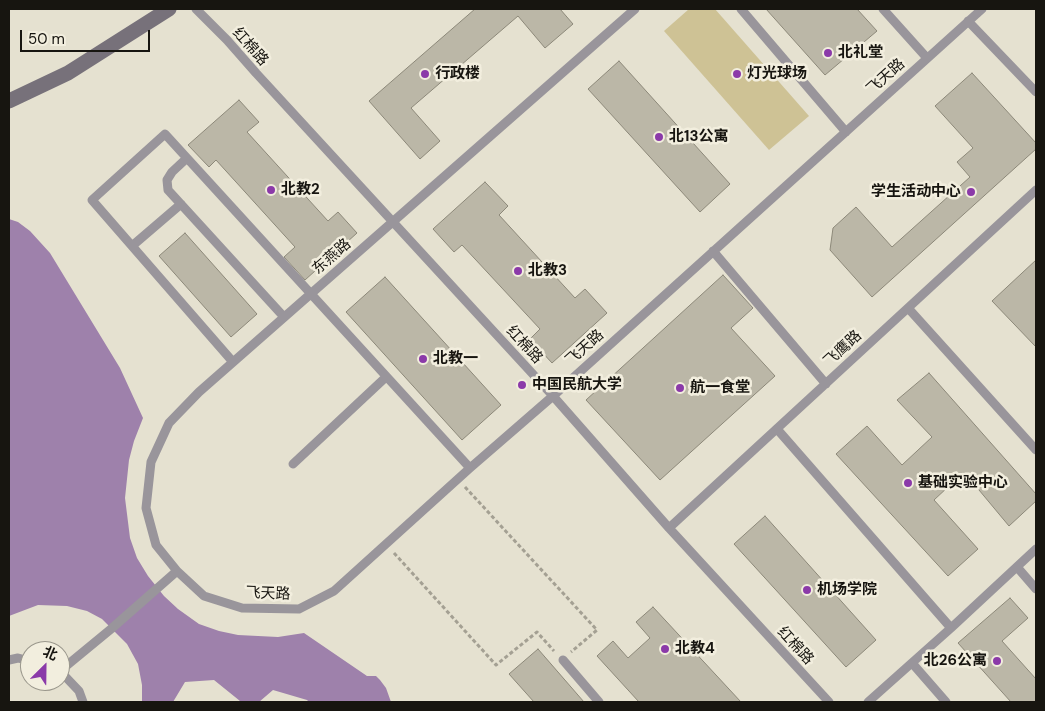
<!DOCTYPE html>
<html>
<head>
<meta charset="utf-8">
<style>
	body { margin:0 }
	#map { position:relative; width:1045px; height:711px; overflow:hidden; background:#e5e1d0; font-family:"DM Sans","Noto Sans SC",sans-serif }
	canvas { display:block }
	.frame { position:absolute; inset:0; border:10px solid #171510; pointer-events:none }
	.north { position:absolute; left:20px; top:641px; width:50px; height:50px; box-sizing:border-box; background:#f2eede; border:1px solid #9a978c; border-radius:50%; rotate:23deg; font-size:14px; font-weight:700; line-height:20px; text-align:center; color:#171510 }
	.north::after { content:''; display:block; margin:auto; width:18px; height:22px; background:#8b3aa9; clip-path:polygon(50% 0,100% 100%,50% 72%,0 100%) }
	.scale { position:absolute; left:20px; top:30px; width:130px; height:22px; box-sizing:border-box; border:2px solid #171510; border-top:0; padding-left:6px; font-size:15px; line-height:18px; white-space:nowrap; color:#171510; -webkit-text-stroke:4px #f2eede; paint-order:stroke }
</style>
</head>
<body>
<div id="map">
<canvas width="1045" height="711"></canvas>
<div class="frame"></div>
<div class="north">北</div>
<div class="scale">50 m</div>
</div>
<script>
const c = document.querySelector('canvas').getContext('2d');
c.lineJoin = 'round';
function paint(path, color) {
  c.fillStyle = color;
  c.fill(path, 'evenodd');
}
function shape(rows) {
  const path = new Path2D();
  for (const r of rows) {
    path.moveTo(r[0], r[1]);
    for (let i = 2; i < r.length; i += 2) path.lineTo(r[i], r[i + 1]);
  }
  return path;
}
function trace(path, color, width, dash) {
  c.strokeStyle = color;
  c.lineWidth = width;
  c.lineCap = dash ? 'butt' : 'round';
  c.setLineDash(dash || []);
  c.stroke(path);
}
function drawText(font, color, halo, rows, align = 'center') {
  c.font = font + ' "DM Sans","Noto Sans SC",sans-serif';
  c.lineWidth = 5;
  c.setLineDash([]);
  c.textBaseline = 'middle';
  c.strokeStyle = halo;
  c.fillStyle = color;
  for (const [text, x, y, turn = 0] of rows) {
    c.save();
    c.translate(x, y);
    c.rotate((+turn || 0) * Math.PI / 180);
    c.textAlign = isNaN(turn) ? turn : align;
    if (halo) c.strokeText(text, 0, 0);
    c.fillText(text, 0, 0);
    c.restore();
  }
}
paint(shape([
	[689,9,715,9,809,116,769,150,664,31]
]), '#cec295');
paint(shape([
	[9,219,18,222,30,231,50,253,120,368,143,418,134,441,129,460,125,498,130,538,137,558,148,576,164,596,178,609,199,624,219,631,238,635,278,637,304,633,367,676,376,676,380,680,386,688,391,702,309,702,307,700,273,690,259,702,247,702,240,701,214,680,185,682,173,702,142,702,142,685,138,664,127,644,102,619,87,611,67,606,38,605,9,616]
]), '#9e81ab');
const building = shape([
	[475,9,560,9,573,24,545,48,518,16,411,108,440,141,420,159,369,101,475,9],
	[766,9,857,9,877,31,825,75,766,9],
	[619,61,730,184,700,212,588,89,619,61],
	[972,73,1036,143,1036,149,872,297,830,250,833,228,856,207,892,247,970,177,957,162,973,148,935,106,972,73],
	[239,100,259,122,247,132,328,221,338,212,357,233,305,280,284,257,295,247,216,160,209,167,188,145,239,100],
	[485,182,508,206,499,215,575,298,585,289,607,313,552,363,530,339,540,329,462,245,454,252,433,229,485,182],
	[185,233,257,314,231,337,159,256,185,233],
	[1036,260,1036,347,992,301,1036,260],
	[723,275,753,308,731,328,775,376,660,480,586,400,723,275],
	[385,277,501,405,462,440,346,312,385,277],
	[929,373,1036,494,1036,501,1009,526,964,472,934,500,978,549,948,576,836,454,867,426,902,465,932,437,897,400,929,373],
	[765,516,876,640,846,667,734,544,765,516],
	[1010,598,1028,618,1002,641,1036,679,1036,702,1011,702,958,643,1010,598],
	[653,607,741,702,639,702,597,656,613,641,628,658,650,638,636,622,653,607],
	[538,649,584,702,534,702,509,674,538,649]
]);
paint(building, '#bbb7a7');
trace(building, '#8c8879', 1);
trace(shape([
	[465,487,597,630,571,652],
	[394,553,496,665,537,632,554,651]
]), '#a4a093', 3, [4, 2.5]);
trace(shape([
	[196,9,227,40,256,73,553,396,669,528,829,702],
	[635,9,199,392,169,423,151,462,146,508,156,545,177,571,204,596,242,608,299,609,334,591,470,468,553,396,982,9],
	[741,9,846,132],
	[883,9,927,58],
	[968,21,1036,92],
	[187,158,172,172,167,180,168,190,284,317],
	[132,246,181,204],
	[713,251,826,384],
	[908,308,1036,450],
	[233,362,92,200,165,134,470,468],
	[777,429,951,628,868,702],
	[293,464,386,377],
	[669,528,1036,190],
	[1017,567,1036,589],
	[951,628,1036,549],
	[9,660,18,658,30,661],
	[563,660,599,702],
	[912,663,946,702],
	[60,671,111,629,177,571],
	[60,671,79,691,83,702]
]), '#99959b', 9);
trace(shape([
	[9,101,68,73,169,9]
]), '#77717a', 15);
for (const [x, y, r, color] of [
	[828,53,5,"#8b3aa9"],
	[425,74,5,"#8b3aa9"],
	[737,74,5,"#8b3aa9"],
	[659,137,5,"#8b3aa9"],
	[271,190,5,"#8b3aa9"],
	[971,192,5,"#8b3aa9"],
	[518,271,5,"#8b3aa9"],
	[423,359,5,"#8b3aa9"],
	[522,385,5,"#8b3aa9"],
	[680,388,5,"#8b3aa9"],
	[908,483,5,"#8b3aa9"],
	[807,590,5,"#8b3aa9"],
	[665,649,5,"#8b3aa9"],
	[997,661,5,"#8b3aa9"]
]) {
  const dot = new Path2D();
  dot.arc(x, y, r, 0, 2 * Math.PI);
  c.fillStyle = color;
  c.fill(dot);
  trace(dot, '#f2eede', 2);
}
drawText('15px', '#171510', '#f2eede', [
	["红棉路",250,47,48],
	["飞天路",886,77,-42],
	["东燕路",332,257,-41],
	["红棉路",524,345,47],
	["飞天路",585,348,-42],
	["飞鹰路",843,349,-43],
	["飞天路",268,594,2],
	["红棉路",795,646,47]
]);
drawText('bold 15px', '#171510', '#f2eede', [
	["北礼堂",838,53],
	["行政楼",435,74],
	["灯光球场",747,74],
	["北13公寓",669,137],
	["北教2",281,190],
	["学生活动中心",961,192,"right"],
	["北教3",528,271],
	["北教一",433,359],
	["中国民航大学",532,385],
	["航一食堂",690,388],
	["基础实验中心",918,483],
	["机场学院",817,590],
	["北教4",675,649],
	["北26公寓",987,661,"right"]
], 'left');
</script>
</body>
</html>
